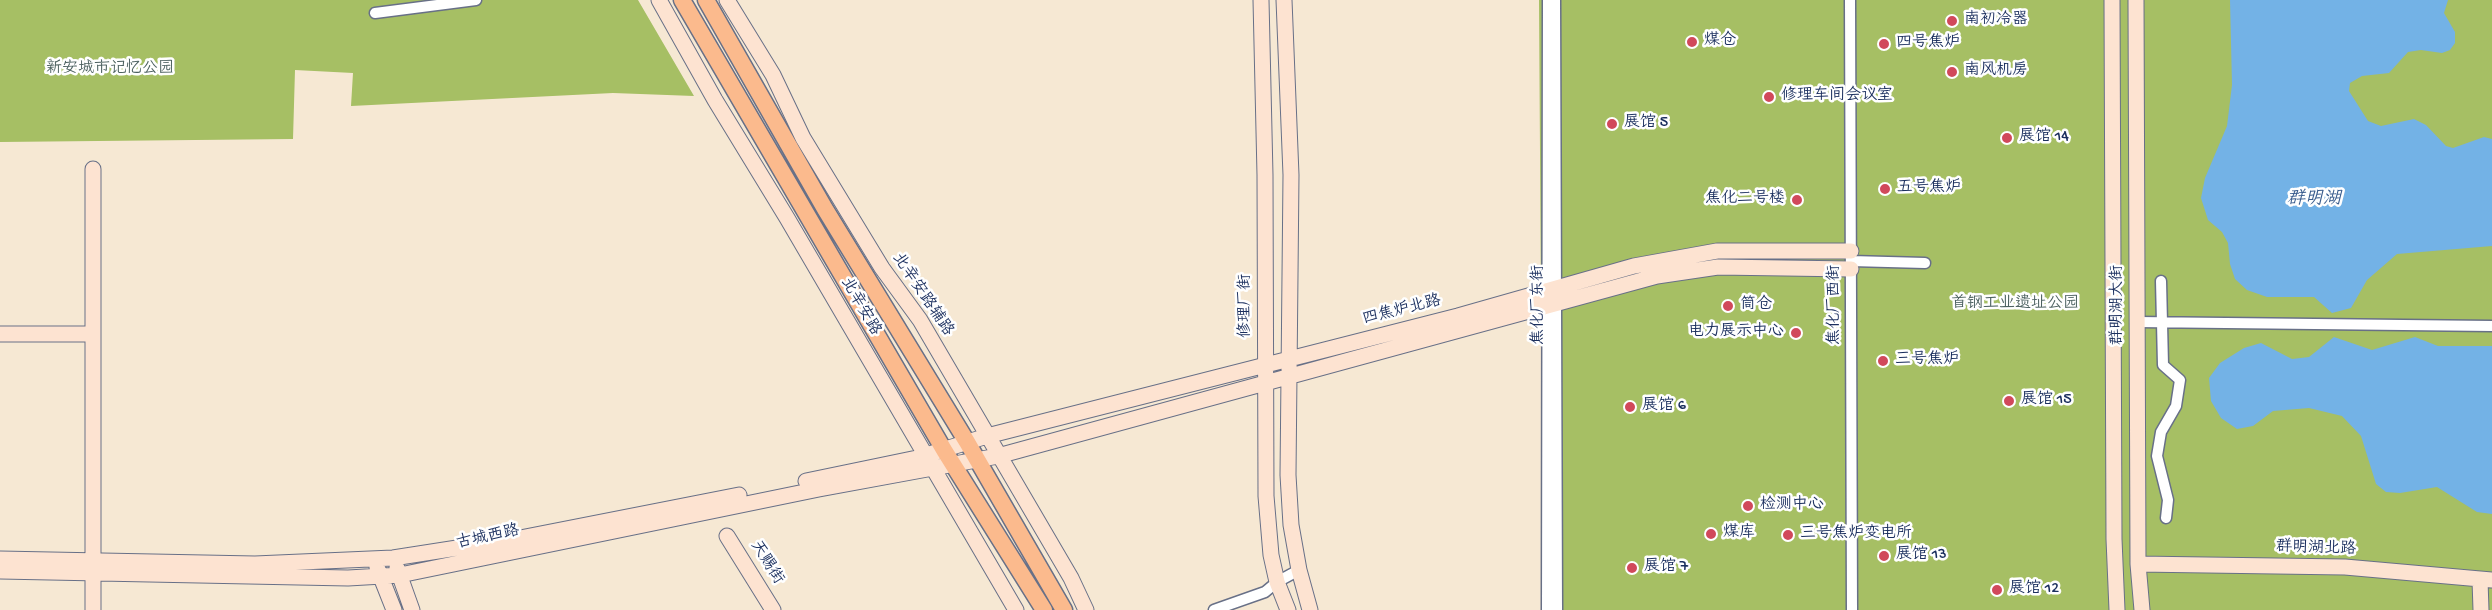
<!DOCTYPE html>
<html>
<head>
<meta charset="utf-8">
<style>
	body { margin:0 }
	canvas { display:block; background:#f6e8d3 }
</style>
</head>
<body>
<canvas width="2492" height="610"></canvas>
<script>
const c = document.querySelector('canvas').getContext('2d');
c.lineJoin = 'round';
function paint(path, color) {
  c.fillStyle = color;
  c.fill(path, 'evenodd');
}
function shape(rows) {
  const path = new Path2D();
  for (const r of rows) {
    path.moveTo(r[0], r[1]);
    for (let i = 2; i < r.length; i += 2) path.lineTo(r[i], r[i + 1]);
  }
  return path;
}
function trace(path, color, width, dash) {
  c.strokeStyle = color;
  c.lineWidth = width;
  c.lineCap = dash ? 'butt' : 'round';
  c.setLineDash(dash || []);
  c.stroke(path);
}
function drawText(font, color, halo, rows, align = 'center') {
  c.font = font + ' "Gochi Hand","LXGW WenKai TC",sans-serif';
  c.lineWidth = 5;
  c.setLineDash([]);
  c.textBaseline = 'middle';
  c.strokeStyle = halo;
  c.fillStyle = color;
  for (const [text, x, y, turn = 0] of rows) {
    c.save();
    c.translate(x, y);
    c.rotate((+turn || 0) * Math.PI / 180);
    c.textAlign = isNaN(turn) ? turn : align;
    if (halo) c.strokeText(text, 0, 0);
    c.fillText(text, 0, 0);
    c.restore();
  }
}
paint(shape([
	[0,0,638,0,694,96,613,93,351,106,353,73,295,70,293,139,0,142],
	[1539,0,2492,0,2492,610,1543,610]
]), '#a6bf64');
paint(shape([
	[2230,0,2448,0,2444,13,2455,32,2455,43,2450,50,2442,53,2421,50,2408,52,2389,73,2362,76,2350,83,2349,91,2368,121,2381,126,2414,119,2426,125,2446,146,2453,148,2484,137,2492,139,2492,246,2397,254,2367,280,2351,308,2332,313,2314,297,2267,297,2247,290,2235,279,2230,264,2228,243,2222,232,2208,220,2201,198,2205,178,2227,126,2232,85],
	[2334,337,2372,350,2415,337,2438,346,2492,346,2492,514,2477,512,2437,487,2400,493,2386,492,2376,484,2361,436,2342,416,2309,408,2273,411,2253,426,2237,429,2221,418,2211,401,2209,378,2220,363,2244,348,2261,343,2292,359,2309,357]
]), '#73b2e6');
const street = shape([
	[1555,0,1557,610],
	[1850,0,1852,610],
	[375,13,476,0],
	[1851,261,1925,263],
	[2161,281,2163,365,2180,380,2176,406,2161,432,2157,456,2168,500,2166,518],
	[2137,322,2492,326],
	[1214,610,1265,592,1277,582,1299,570],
	[1547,610,1548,0]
]);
const secondary = shape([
	[659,0,715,100,787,218,1016,610],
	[727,0,773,75,803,138,882,268,920,320,1071,578,1086,610],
	[1261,0,1265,175,1266,496,1271,555,1277,582,1288,610],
	[1284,0,1291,175,1288,475,1291,525,1299,570,1310,610],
	[2112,0,2114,539,2117,610],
	[2136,0,2138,564,2142,610],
	[93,169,93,610],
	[0,334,92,334],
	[806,481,917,458,987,436,1458,316,1634,266,1717,251,1851,251],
	[727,536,773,610],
	[0,559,255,564,393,558,515,539,739,495],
	[2138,564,2345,567,2492,580],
	[377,567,394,610],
	[397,568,412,610],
	[0,571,348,578,400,575,819,489,998,456,1657,276,1718,267,1851,269],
	[2480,580,2481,610]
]);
const primary = shape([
	[682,0,944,450,1044,610],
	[706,0,825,209,967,442,1064,610]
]);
trace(street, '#687087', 13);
trace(secondary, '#687087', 17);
trace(primary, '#687087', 19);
trace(street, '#fff', 10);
trace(secondary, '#fde3d1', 15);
trace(primary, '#fbba8d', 16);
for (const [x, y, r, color] of [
	[1952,21,6,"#d1495b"],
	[1692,42,6,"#d1495b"],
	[1884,44,6,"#d1495b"],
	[1952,72,6,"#d1495b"],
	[1769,97,6,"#d1495b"],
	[1612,124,6,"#d1495b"],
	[2007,138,6,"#d1495b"],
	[1885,189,6,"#d1495b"],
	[1797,200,6,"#d1495b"],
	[1728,306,6,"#d1495b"],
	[1796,333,6,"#d1495b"],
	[1883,361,6,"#d1495b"],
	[2009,401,6,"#d1495b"],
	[1630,407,6,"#d1495b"],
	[1748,506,6,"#d1495b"],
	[1711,534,6,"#d1495b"],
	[1788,535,6,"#d1495b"],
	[1884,556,6,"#d1495b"],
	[1632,568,6,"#d1495b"],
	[1997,590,6,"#d1495b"]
]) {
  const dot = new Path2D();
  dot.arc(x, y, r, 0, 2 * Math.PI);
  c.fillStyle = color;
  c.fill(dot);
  trace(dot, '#fff', 2);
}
drawText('16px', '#1b2f5e', '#fff', [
	["南初冷器",1964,21],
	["煤仓",1704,42],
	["四号焦炉",1896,44],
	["南风机房",1964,72],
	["修理车间会议室",1781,97],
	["展馆 5",1624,124],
	["展馆 14",2019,138],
	["五号焦炉",1897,189],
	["焦化二号楼",1785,200,"right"],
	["筒仓",1740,306],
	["电力展示中心",1784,333,"right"],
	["三号焦炉",1895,361],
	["展馆 15",2021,401],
	["展馆 6",1642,407],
	["检测中心",1760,506],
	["煤库",1723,534],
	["三号焦炉变电所",1800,535],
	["展馆 13",1896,556],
	["展馆 7",1644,568],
	["展馆 12",2009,590]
], 'left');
drawText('16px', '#4c6160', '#fff', [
	["新安城市记忆公园",110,70],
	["首钢工业遗址公园",2015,305]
]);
drawText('16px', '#1b2f5e', '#fff', [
	["北辛安路辅路",922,295,56],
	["焦化厂东街",1540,305,-90],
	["焦化厂西街",1836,305,-90],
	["群明湖大街",2119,305,-90],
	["修理厂街",1247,306,-90],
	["北辛安路",860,307,60],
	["四焦炉北路",1402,311,-14],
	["古城西路",488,538,-12],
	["群明湖北路",2316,549,2],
	["天赐街",766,563,58]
]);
drawText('italic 18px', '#3a5d8e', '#fff', [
	["群明湖",2314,200]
]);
</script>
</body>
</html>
